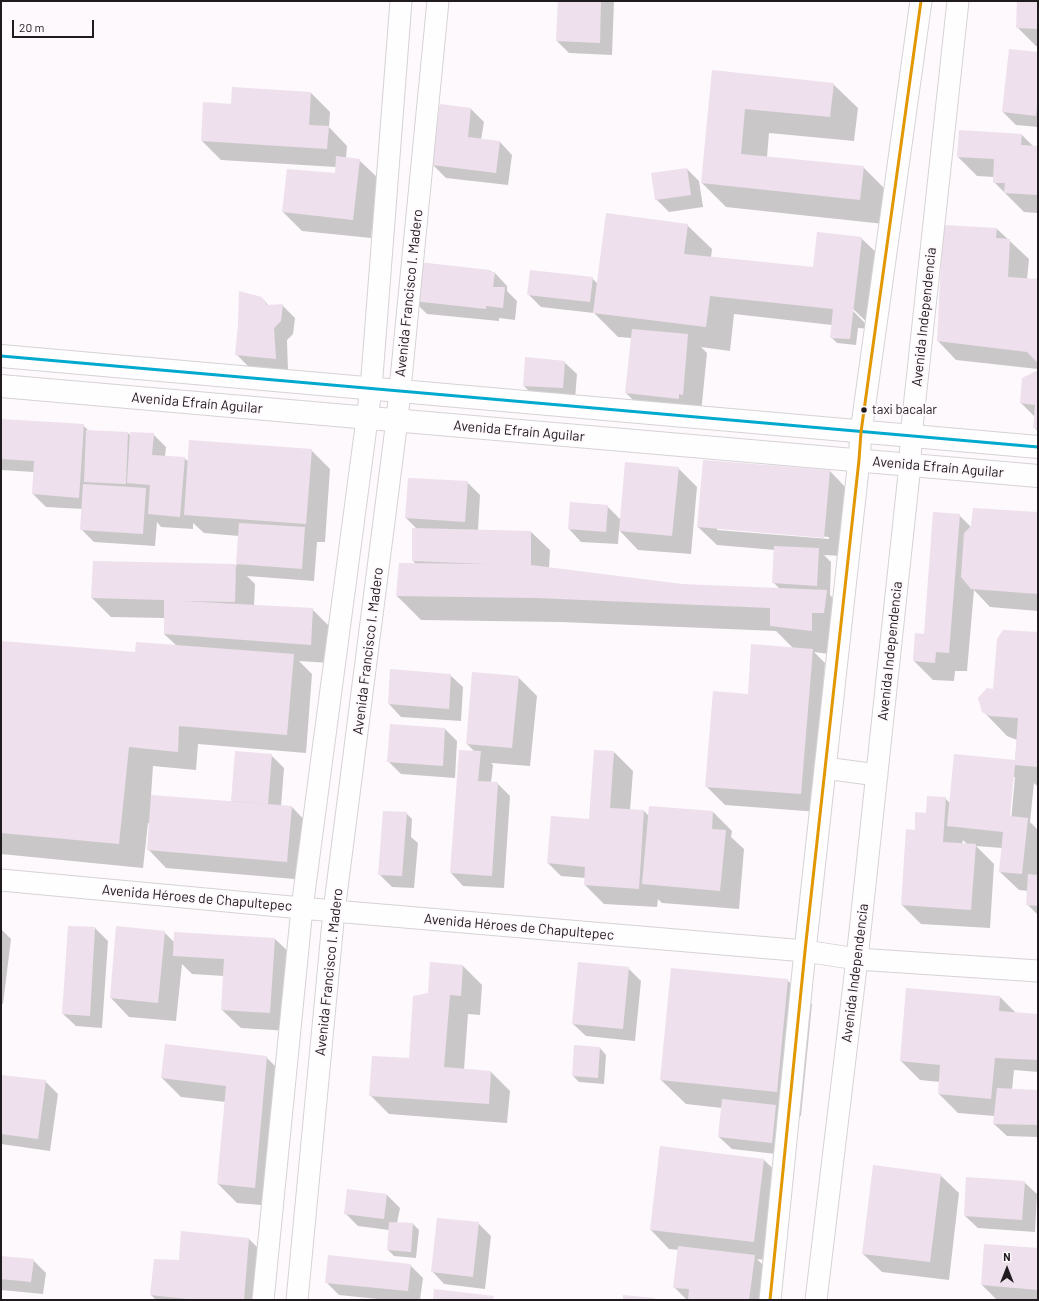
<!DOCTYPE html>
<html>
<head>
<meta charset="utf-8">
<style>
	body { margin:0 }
	#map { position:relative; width:1039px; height:1301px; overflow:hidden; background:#fdf9fc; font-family:Barlow,sans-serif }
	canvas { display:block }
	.frame { position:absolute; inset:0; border:2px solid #1f1b1f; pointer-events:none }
	.north { position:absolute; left:987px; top:1249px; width:40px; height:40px; -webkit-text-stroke:3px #fef8fd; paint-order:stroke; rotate:0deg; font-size:11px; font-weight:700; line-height:16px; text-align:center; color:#1f1b1f }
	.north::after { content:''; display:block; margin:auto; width:14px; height:18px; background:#1f1b1f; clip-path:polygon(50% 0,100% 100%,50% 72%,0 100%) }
	.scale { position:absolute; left:12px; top:20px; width:82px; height:18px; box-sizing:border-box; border:2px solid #1f1b1f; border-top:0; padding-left:5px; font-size:12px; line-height:14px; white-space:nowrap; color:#1f1b1f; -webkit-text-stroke:3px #fef8fd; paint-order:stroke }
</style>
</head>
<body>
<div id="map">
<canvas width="1039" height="1301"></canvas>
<div class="frame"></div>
<div class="north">N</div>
<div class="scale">20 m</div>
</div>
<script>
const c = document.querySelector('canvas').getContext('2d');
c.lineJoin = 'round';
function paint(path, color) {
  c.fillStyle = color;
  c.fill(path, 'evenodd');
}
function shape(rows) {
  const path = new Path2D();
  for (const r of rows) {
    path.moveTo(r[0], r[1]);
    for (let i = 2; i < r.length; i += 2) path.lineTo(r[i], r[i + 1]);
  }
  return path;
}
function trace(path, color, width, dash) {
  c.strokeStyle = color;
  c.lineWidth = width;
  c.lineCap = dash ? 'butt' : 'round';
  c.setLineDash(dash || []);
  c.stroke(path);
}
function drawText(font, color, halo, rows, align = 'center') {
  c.font = font + ' Barlow,sans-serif';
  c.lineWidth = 3.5;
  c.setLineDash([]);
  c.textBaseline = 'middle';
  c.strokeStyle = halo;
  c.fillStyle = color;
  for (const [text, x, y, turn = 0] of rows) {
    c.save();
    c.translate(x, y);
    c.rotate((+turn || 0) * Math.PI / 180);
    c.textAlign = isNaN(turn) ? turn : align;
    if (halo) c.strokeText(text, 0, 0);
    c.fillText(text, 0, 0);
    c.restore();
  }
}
paint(shape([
	[559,1,614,1,612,55,569,53,557,41],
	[1018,1,1038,1,1038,46,1036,46,1017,27],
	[1038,53,1038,127,1016,125,1003,112],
	[713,71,833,84,858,108,854,141,769,133,767,157,863,167,888,192,884,224,726,207,702,183],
	[233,88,311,93,330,112,329,127,347,146,346,158,359,160,378,178,371,238,302,231,283,212,336,175,336,167,221,160,202,141,232,105],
	[440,105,471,109,484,122,481,140,500,142,512,155,508,185,446,178,433,165],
	[1022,135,1034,147,1038,147,1038,213,1024,212,994,182,994,177,977,176,958,157],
	[687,169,699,181,703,207,669,212,656,199],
	[687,225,712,249,711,257,814,268,861,238,880,256,873,328,851,307,850,308,871,329,858,328,856,345,837,343,831,337,832,325,734,314,730,351,701,347,707,353,701,413,645,412,626,393,632,338,618,337,594,313,541,307,528,294,592,278,598,284],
	[944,226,997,229,1029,259,1027,280,1038,280,1038,369,956,360,938,341],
	[418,263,490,271,495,273,507,286,507,291,517,301,515,320,499,318,499,321,427,314,414,301],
	[262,298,269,306,282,305,295,318,293,334,287,340,288,371,249,367,236,354,239,325],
	[564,362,577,374,575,400,536,398,524,386],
	[1038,371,1038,431,1034,427,1035,417,1021,403],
	[1,420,83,425,89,431,128,433,131,436,153,434,166,447,165,457,184,458,189,462,311,450,330,469,325,542,317,542,314,581,247,576,255,584,254,606,312,609,331,628,330,663,299,661,312,674,306,753,198,744,196,770,153,766,151,796,234,803,232,800,271,755,284,768,281,807,292,807,310,826,306,880,166,868,148,849,150,823,148,823,143,868,1,854,1,642,137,653,177,646,164,634,164,618,111,617,92,598,94,562,237,565,239,536,204,533,193,523,193,529,161,527,157,522,155,546,94,542,81,529,83,509,46,507,33,494,34,472,1,470],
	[678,468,697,487,691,554,638,550,619,530,618,544,581,542,569,529,607,506,621,520],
	[830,471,848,490,843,556,824,555,831,562,830,595,850,616,836,655,814,652,825,663,821,712,827,719,819,812,725,805,706,786,750,695,793,648,776,631,561,622,421,620,397,596,416,564,413,561,417,529,406,518,467,482,480,495,478,530,531,532,550,550,549,568,681,585,780,589,773,582,775,550,717,545,698,527],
	[717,528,829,537,829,539,717,530],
	[1038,513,1038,611,990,607,974,590,967,671,955,671,954,681,933,680,914,661,925,635,959,515,972,528],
	[1038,633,1038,787,1034,783,1030,822,1038,830,1038,915,1027,904,1028,891,1019,890,1000,872,1002,848,976,846,994,864,990,928,921,924,902,905,907,830,915,831,927,814,945,798,950,803,1015,761,1017,740,1007,736,983,711,994,690],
	[1013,777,1015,777,1011,821,1009,821],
	[963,840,967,844,962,844],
	[450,675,463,687,461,721,401,717,389,704],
	[518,677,537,696,530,766,491,763,493,765,491,783,497,783,510,796,504,888,463,886,451,873,475,752,467,744],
	[445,729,457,741,455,778,401,774,388,761],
	[614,752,633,771,630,810,644,811,649,816,650,807,713,812,732,831,731,837,744,849,739,909,662,903,658,899,657,907,604,904,585,885,586,878,561,876,548,863,590,820],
	[406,813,412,819,411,837,418,843,414,888,392,887,379,874],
	[95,928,108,941,102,1028,76,1026,63,1014],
	[1,929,11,939,3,1004,1,1004],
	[164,932,174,942,275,939,294,957,289,1031,241,1028,222,1010,224,976,192,974,182,964,176,1021,129,1017,111,998],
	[463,966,482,985,480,1015,468,1014,464,1070,491,1072,510,1091,507,1123,389,1114,370,1095,409,1059,428,994],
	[628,968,641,981,635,1041,586,1036,573,1024],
	[787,980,812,1004,801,1116,784,1114,785,1155,732,1149,719,1137,722,1108,686,1104,661,1080],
	[907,989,1000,997,1016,1013,1038,1015,1038,1072,1014,1070,1012,1090,1038,1091,1038,1137,1007,1136,994,1124,995,1116,958,1113,939,1094,940,1082,920,1080,901,1061],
	[575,1046,600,1048,606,1055,604,1084,579,1082,573,1076],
	[266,1057,285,1076,273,1206,237,1203,218,1184,226,1102,181,1097,162,1078],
	[1,1076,45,1081,58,1094,50,1151,1,1144],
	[660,1148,764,1160,783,1178,773,1261,757,1259,767,1269,764,1300,687,1300,674,1287,679,1250,669,1249,651,1230],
	[940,1175,959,1193,949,1280,882,1272,863,1254],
	[1024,1182,1037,1194,1035,1232,978,1228,965,1216],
	[348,1191,387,1195,400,1208,397,1223,413,1224,419,1230,416,1258,394,1256,388,1250,389,1230,358,1226,345,1213],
	[478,1223,491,1236,485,1289,444,1284,432,1271],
	[249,1239,262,1252,264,1300,156,1300,151,1295,182,1262],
	[1038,1249,1038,1300,997,1300,982,1285],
	[1,1257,33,1260,46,1273,43,1294,1,1290],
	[410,1265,423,1278,420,1300,388,1300,339,1295,326,1282]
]), '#0003');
paint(shape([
	[558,1,601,1,600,43,556,41],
	[1017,1,1038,1,1038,29,1016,28],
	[1009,49,1038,52,1038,97,1036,116,1002,112],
	[712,70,834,83,830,117,745,109,741,154,864,166,860,200,701,183],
	[232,87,311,92,309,125,329,126,327,149,201,141,203,102,231,104],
	[440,104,471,108,468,137,500,141,496,173,432,165],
	[959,130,1022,134,1021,145,1038,146,1038,195,1004,193,1005,183,993,183,994,159,957,157],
	[336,156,360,159,353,220,282,212,287,169,335,173],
	[687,168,691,195,655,200,651,173],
	[606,213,688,224,684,254,813,267,817,232,862,237,850,339,830,338,833,309,710,296,706,327,593,313],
	[943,225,997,228,996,238,1010,239,1008,277,1038,279,1038,363,1027,352,937,341],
	[418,262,490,270,490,272,495,272,493,287,505,287,503,308,486,306,486,309,413,301],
	[530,270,593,277,590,302,527,295],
	[239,291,262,297,267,305,283,304,281,321,274,328,276,359,235,355,238,324],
	[632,329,688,334,683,395,679,394,679,399,625,393],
	[525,357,565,361,563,388,523,386],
	[1038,370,1038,428,1033,428,1035,405,1020,403,1020,402,1022,378],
	[1,419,84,424,79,498,32,494,34,461,1,459],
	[86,430,128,432,126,484,84,482],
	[130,432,154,433,152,455,185,457,180,517,148,514,150,485,127,483],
	[189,440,312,449,306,524,184,515],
	[703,460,830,470,824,538,697,527],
	[625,462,679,467,672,536,619,531],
	[408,478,468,481,465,522,405,518],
	[83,484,146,488,143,534,80,530],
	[570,502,608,505,606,532,568,529],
	[973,508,1038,512,1038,594,971,589,961,577,964,533,971,526],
	[933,512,960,514,949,653,936,652,935,663,913,661,915,633,924,634],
	[239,523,305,527,302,569,236,564],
	[412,528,531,531,531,565,682,584,827,590,824,613,812,613,812,631,770,626,770,608,536,598,396,596,399,563,488,564,412,561],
	[774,546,819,548,817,586,772,583],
	[93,561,236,564,235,602,182,601,313,608,311,645,164,634,164,600,91,598],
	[1003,630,1038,632,1038,767,1015,765,1010,816,1028,818,1022,874,999,872,1003,832,947,826,954,754,1015,760,1018,718,990,716,982,712,978,698,987,688,993,689,997,639],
	[1,641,135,652,136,642,294,654,287,735,179,726,178,752,129,747,119,844,1,833],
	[751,644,813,649,801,794,705,787,713,691,748,694],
	[390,669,451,674,449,709,388,704],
	[472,672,519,676,512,748,466,744],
	[390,724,445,728,443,766,387,762],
	[459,750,481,751,478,781,498,782,492,876,450,873],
	[594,750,614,751,610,808,644,810,639,889,584,885,585,867,547,863,551,816,589,819],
	[235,751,272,754,268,804,231,801],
	[151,795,292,806,287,862,147,850],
	[927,796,946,797,943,842,976,844,971,910,901,905,906,829,915,830,915,812,926,813],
	[649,806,713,811,712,829,726,830,720,891,642,884],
	[383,811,407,812,402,876,378,875],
	[1028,874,1038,875,1038,906,1026,905],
	[68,926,95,927,90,1016,62,1014],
	[116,926,165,931,158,1003,110,998],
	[174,932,275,938,270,1013,221,1010,224,959,173,956],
	[430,962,463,965,461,996,450,995,444,1067,491,1071,489,1104,369,1096,372,1056,409,1058,413,996,428,993],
	[578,962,629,967,623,1029,572,1024],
	[671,968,788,979,777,1092,660,1080],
	[906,988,1000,996,999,1011,1038,1014,1038,1060,995,1058,991,1099,938,1094,940,1065,900,1061],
	[165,1044,267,1056,255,1188,217,1184,226,1086,161,1078],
	[574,1045,600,1047,598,1078,572,1076],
	[1,1075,46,1080,38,1139,1,1134],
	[997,1088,1038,1090,1038,1125,993,1124],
	[722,1099,776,1105,772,1143,718,1137],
	[660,1146,764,1159,754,1242,650,1230],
	[873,1165,941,1174,930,1262,862,1254],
	[966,1177,1025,1181,1022,1220,964,1216],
	[347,1189,387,1194,384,1219,344,1214],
	[437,1218,479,1222,473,1277,431,1272],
	[389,1222,413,1223,411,1252,387,1250],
	[181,1231,249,1238,244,1300,197,1300,150,1295,154,1259,179,1260],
	[984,1244,1038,1248,1038,1290,981,1285],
	[678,1246,755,1255,749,1300,688,1300,689,1289,673,1288],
	[328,1255,411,1264,408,1291,325,1283],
	[1,1256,34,1259,31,1282,1,1279],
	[434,1289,494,1296,493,1300,433,1300],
	[623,1295,655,1298,655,1300,623,1300]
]), '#eee0ec');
const minor = shape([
	[825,768,877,775],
	[1,880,334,911,805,951,857,959,1038,971],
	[263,1300,302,908,371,389,401,1],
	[297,1300,334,911,397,420,438,1],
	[770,1300,805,951,859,460,861,432,921,1],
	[816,1300,857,959,910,465,911,436,958,1]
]);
const secondary = shape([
	[1,356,1038,447],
	[1,386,1038,476]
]);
trace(minor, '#d6d2d5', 23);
trace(secondary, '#d6d2d5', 24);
trace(minor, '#fffeff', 21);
trace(secondary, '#fffeff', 22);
trace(shape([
	[1,356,1038,447]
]), '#00a9ce', 3);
trace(shape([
	[770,1300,805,951,859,460,861,432,921,1]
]), '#e19803', 3);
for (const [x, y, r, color] of [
	[864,410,3.5,"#1f1b1f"]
]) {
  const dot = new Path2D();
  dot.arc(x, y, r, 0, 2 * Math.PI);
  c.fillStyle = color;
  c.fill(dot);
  trace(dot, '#fef8fd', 1.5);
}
drawText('13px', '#1f1b1f', '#fef8fd', [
	["taxi bacalar",872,410]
], 'left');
drawText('14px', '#1f1b1f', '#fef8fd', [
	["Avenida Francisco I. Madero",409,293,-84],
	["Avenida Independencia",924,317,-84],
	["Avenida Efraín Aguilar",197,403,5],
	["Avenida Efraín Aguilar",519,431,5],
	["Avenida Efraín Aguilar",938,467,5],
	["Avenida Francisco I. Madero",368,651,-83],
	["Avenida Independencia",890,651,-84],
	["Avenida Héroes de Chapultepec",197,898,5],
	["Avenida Héroes de Chapultepec",519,927,5],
	["Avenida Francisco I. Madero",329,972,-84],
	["Avenida Independencia",855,973,-83]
]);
</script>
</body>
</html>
